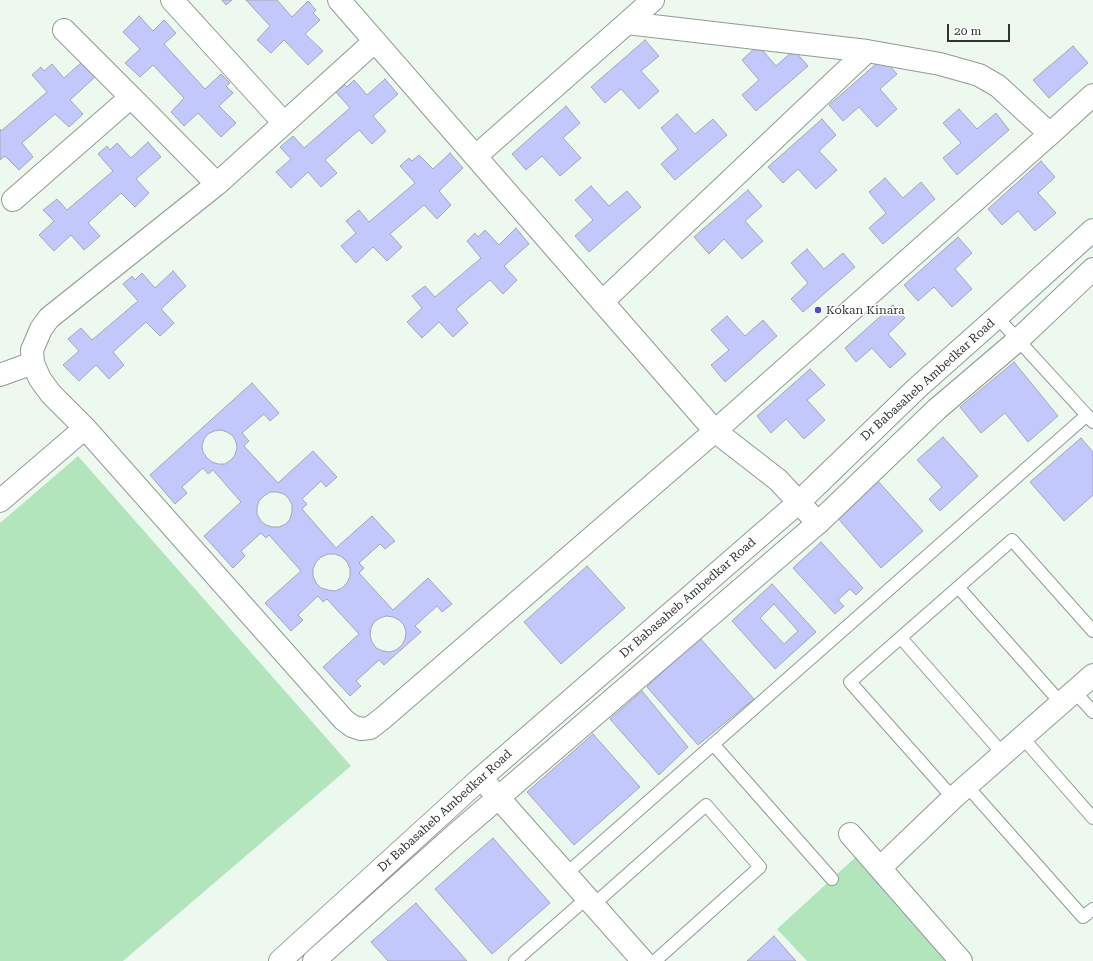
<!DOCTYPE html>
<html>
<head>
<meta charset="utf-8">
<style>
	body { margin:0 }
	#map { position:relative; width:1093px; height:961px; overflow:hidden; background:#edf9ef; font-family:"Roboto Serif",serif }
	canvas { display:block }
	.scale { position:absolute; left:947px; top:24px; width:63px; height:18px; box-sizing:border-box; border:2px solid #313632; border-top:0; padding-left:5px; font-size:12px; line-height:14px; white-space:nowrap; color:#313632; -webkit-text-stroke:3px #fff; paint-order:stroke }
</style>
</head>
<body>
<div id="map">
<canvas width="1093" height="961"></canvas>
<div class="scale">20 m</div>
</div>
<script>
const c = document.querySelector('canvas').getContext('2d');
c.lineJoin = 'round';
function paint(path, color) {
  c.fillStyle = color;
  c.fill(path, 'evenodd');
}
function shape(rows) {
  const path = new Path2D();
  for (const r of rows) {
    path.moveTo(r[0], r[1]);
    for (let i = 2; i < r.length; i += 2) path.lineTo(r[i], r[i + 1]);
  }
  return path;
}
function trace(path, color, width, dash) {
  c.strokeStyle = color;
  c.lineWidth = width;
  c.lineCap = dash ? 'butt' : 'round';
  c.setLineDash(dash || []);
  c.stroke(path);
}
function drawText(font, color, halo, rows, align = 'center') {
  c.font = font + ' "Roboto Serif",serif';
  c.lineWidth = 3;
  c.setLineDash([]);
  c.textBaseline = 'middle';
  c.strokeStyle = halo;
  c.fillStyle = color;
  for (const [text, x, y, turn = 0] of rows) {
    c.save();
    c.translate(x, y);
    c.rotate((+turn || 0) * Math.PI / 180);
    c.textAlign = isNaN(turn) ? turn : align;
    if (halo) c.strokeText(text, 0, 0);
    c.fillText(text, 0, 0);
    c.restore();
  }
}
paint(shape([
	[78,456,351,766,123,961,0,961,0,523],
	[858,855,955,961,807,961,777,929]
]), '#b3e5bc');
const building = shape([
	[222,0,232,0,226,5,222,0],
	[246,0,277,0,292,17,308,1,316,10,313,13,320,20,305,34,323,51,308,65,284,40,271,53,257,40,270,26,246,0],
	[139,16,153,31,164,20,176,33,164,44,205,89,221,74,230,83,226,86,233,93,219,106,236,123,221,137,198,113,184,126,171,112,184,98,153,65,140,77,125,63,140,49,123,32,139,16],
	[645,40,659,56,641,71,659,91,639,109,621,89,605,103,591,87,645,40],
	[758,45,776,66,794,50,808,66,756,111,742,95,759,80,742,60,758,45],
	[1073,46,1088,63,1049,98,1033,80,1073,46],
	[883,58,897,74,880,89,897,109,877,127,859,107,843,121,829,105,883,58],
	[82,62,95,77,70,100,83,114,69,127,55,114,22,143,33,157,19,170,5,156,0,160,0,129,1,131,47,92,32,75,41,67,44,71,52,64,64,78,82,62],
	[385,79,398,94,373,116,386,131,372,144,359,130,325,160,337,173,321,187,308,172,291,188,276,172,291,159,280,147,293,136,304,148,350,108,335,91,344,84,347,87,354,80,367,95,385,79],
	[566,106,580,123,563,138,581,158,560,176,542,156,526,170,512,154,566,106],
	[959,109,977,129,996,113,1009,130,957,175,943,158,961,143,943,123,959,109],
	[677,114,695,134,713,119,727,135,675,180,661,164,678,149,661,128,677,114],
	[822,119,836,135,819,151,837,170,816,189,798,169,783,183,768,167,822,119],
	[148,142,161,157,136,179,149,193,135,207,121,193,88,223,100,236,84,250,71,235,54,251,39,235,54,221,43,210,57,199,67,210,113,171,98,154,107,146,110,150,117,143,131,158,148,142],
	[450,153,463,168,439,191,451,205,437,219,424,205,390,234,402,247,387,261,373,247,356,263,341,246,356,233,346,221,359,210,369,222,415,183,400,166,409,158,412,161,419,155,433,169,450,153],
	[1041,161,1055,177,1038,193,1056,213,1035,231,1018,211,1002,225,988,209,1041,161],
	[885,178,903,198,921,182,935,199,883,244,869,228,886,213,869,192,885,178],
	[591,186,609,206,627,191,641,207,589,252,575,236,593,220,575,200,591,186],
	[748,190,762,206,745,221,763,241,742,259,724,239,709,254,694,237,748,190],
	[516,228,529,244,504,266,517,280,503,294,490,280,456,309,468,323,453,337,439,322,422,338,407,322,422,308,412,296,425,286,435,297,481,258,467,241,475,233,478,237,485,230,499,245,516,228],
	[958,237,972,253,955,269,972,289,952,307,934,287,918,301,904,285,958,237],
	[807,249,824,269,843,253,855,267,803,312,791,299,808,283,791,263,807,249],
	[173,271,186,286,161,309,174,323,160,336,146,322,113,352,124,365,109,379,96,365,79,381,63,365,79,351,68,339,81,328,92,340,138,301,123,284,132,276,135,280,142,273,155,288,173,271],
	[893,305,905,318,888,334,906,354,890,368,872,348,856,362,845,348,893,305],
	[727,316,745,336,763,320,777,336,725,382,711,365,729,350,711,330,727,316],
	[1014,362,1058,416,1028,442,1005,413,981,433,960,407,1014,362],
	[810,369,825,385,807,400,825,420,804,439,786,419,771,433,757,416,810,369],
	[252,383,279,413,270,421,264,414,242,433,249,441,244,446,278,483,313,451,337,477,326,487,321,481,302,499,307,504,302,509,336,548,372,516,395,541,385,549,380,544,359,563,364,568,359,573,393,610,428,578,452,604,442,612,437,606,415,626,421,632,384,665,379,660,356,681,361,686,350,696,323,667,359,634,327,599,323,602,318,596,298,615,303,620,291,631,265,603,301,571,269,535,266,538,261,533,241,551,245,556,233,568,204,536,241,502,213,470,208,474,203,468,182,487,187,493,175,504,150,475,252,383],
	[221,430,227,432,233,436,236,442,237,448,235,455,231,460,225,464,218,464,212,462,207,458,203,452,202,446,204,439,208,434,214,431,221,430],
	[270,492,277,492,284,494,289,499,292,505,292,512,290,519,286,524,279,527,272,527,266,525,261,521,257,514,257,507,259,501,264,496,270,492],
	[328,554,335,554,342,557,347,562,350,569,350,576,347,583,342,588,335,591,328,590,321,588,316,583,313,576,313,569,316,562,321,557,328,554],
	[386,616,393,617,399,620,404,625,406,632,405,639,402,645,396,650,390,652,383,651,376,648,372,642,370,635,371,628,374,622,380,618,386,616],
	[943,437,978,476,940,511,929,499,942,487,917,460,943,437],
	[1081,438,1093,452,1093,495,1064,521,1030,482,1081,438],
	[877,480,923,531,881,568,836,516,877,480],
	[821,542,863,588,856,595,850,589,838,600,844,606,835,614,793,568,821,542],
	[587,566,625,608,561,664,524,622,587,566],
	[772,584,816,632,775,669,732,621,772,584],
	[774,604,798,631,784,644,760,618,774,604],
	[699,637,754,699,698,745,647,687,699,637],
	[642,691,688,747,659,775,610,719,642,691],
	[593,734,640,787,574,845,527,792,593,734],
	[493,838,550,903,492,954,435,889,493,838],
	[416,903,467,961,388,961,371,942,416,903],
	[774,936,796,961,747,961,774,936]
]);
paint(building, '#c2c8fb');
trace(building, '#a5a7b3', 1);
const service = shape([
	[997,317,1093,422],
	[958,587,1061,703],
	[901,638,1003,754],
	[1074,691,1093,712],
	[1022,737,1093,818],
	[713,744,832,879],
	[967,786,1083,917,1093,909],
	[953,798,850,682,1012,540,1093,631],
	[566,874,1087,415],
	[593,905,706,805,760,867,655,961],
	[515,961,587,898]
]);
const minor = shape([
	[172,0,284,123],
	[339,0,715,431,778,480,818,523],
	[627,23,653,0],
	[64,30,131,97],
	[375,41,217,184,49,318,41,329,32,350,33,363,40,379,51,394,85,428,344,720,352,726,361,729,370,728,383,718,715,431,1050,134],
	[867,51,940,64,979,75,998,86,1050,134,1093,95],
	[476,156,627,23,867,51,602,302],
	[13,200,131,97,217,184],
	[0,375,33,363],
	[0,501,85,428],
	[481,778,643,961],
	[850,834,961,961],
	[880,868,953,798,1093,675]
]);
const secondary = shape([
	[280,961,481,778,799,502,917,388,997,317,1093,230],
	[314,961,456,834,818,523,937,409,1018,340,1093,269]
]);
trace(service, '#909b92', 14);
trace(minor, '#909b92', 24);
trace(secondary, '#909b92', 24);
trace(service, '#fff', 12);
trace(minor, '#fff', 22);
trace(secondary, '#fff', 22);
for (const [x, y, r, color] of [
	[818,310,4,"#524bc2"]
]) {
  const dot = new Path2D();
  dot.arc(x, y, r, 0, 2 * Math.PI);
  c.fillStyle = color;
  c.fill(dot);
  trace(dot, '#fff', 1.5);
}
drawText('12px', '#313632', '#fff', [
	["Kokan Kinara",826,310]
], 'left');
drawText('12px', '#313632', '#fff', [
	["Dr Babasaheb Ambedkar Road",928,380,-42],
	["Dr Babasaheb Ambedkar Road",688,598,-41],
	["Dr Babasaheb Ambedkar Road",445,811,-42]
]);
</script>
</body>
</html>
